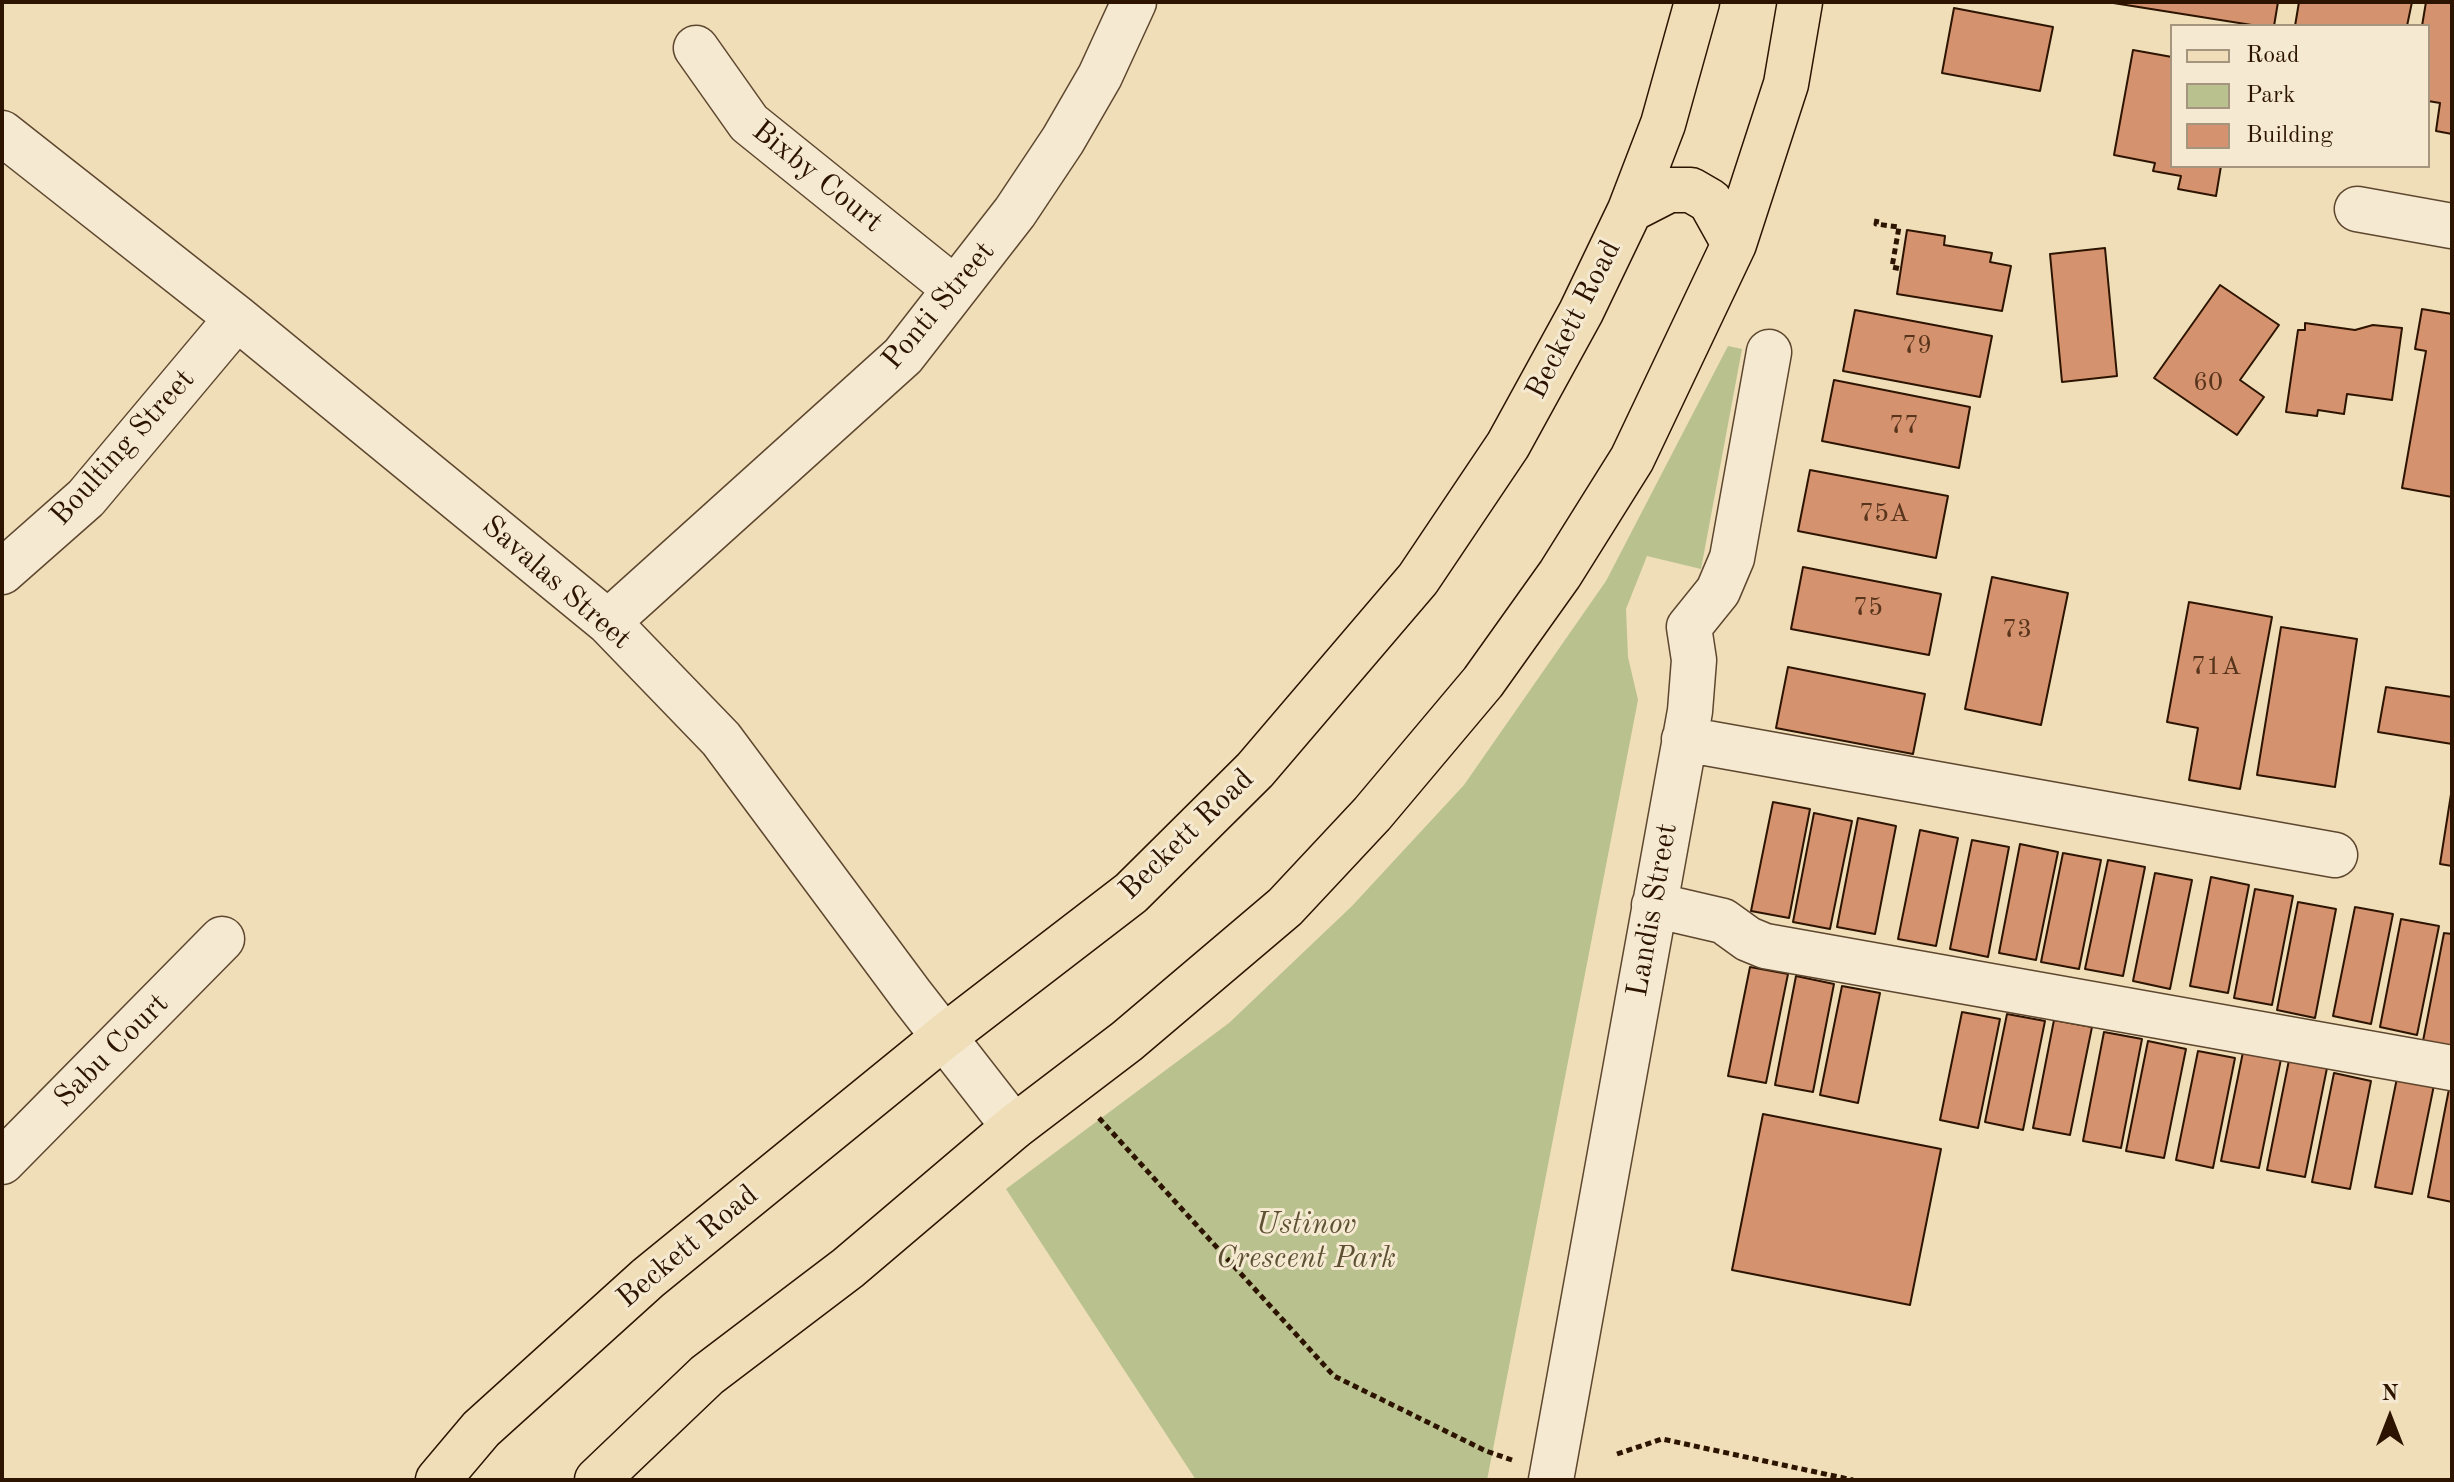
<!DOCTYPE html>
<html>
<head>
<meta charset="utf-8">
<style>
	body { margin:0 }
	#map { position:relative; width:2454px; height:1482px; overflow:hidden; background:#efdeb8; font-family:"Old Standard TT",serif }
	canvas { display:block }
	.frame { position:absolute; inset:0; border:4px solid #2d1401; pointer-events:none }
	.legend { position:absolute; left:2170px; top:24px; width:260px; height:144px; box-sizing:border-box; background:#f5ead1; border:2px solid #a5947e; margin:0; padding:10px 14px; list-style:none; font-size:24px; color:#2d1401 }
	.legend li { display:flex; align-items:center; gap:16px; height:40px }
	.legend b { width:40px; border:2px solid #a5947e }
	.north { position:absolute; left:2350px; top:1378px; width:80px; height:80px; -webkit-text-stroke:6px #f5ead1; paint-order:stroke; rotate:0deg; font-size:22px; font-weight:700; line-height:32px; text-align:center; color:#2d1401 }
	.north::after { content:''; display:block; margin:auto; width:28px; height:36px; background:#2d1401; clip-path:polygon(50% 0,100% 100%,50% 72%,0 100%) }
</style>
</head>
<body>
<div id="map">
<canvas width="2454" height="1482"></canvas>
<div class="frame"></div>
<ul class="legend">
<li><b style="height:10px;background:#efdeb8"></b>Road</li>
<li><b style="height:22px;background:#b9c18f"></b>Park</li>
<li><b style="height:22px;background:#d5926e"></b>Building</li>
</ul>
<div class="north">N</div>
</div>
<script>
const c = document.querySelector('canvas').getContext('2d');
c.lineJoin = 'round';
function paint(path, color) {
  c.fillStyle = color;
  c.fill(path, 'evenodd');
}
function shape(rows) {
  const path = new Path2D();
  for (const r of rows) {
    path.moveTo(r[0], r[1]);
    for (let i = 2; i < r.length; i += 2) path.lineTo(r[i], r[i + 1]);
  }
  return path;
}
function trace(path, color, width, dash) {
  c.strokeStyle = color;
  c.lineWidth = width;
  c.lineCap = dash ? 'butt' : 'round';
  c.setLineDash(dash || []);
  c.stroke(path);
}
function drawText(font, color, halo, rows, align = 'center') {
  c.font = font + ' "Old Standard TT",serif';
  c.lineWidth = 6;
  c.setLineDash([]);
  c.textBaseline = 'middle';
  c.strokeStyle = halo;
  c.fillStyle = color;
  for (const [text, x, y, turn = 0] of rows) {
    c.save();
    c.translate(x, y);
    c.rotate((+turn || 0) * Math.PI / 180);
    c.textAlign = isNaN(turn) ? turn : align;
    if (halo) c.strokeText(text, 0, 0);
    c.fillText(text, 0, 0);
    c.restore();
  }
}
paint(shape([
	[1728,346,1742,349,1701,569,1647,556,1626,609,1628,657,1638,700,1487,1480,1196,1480,1006,1189,1229,1023,1352,906,1464,785,1606,581]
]), '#b9c18f');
const building = shape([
	[2107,2,2278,2,2274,26,2258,26,2107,2],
	[2299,2,2412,2,2407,26,2295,26,2299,2],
	[2426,2,2452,2,2452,134,2436,131,2440,103,2428,101,2428,26,2422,26,2426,2],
	[1954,8,2053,27,2040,91,1942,73,1954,8],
	[2133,50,2172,57,2172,166,2221,166,2216,196,2178,189,2181,176,2153,171,2155,163,2114,155,2133,50],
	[1907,230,1945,236,1944,245,1992,253,1990,262,2011,266,2002,311,1897,294,1907,230],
	[2105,248,2117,376,2062,382,2050,254,2105,248],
	[2220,285,2279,325,2240,380,2264,397,2237,435,2154,378,2220,285],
	[2422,309,2452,314,2452,497,2402,488,2426,351,2415,349,2422,309],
	[1855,310,1992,336,1980,397,1843,371,1855,310],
	[2305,323,2355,330,2373,325,2402,328,2392,400,2347,394,2344,414,2318,410,2317,416,2286,412,2298,330,2305,330,2305,323],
	[1834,380,1970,407,1959,468,1822,441,1834,380],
	[1810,470,1948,496,1936,558,1798,531,1810,470],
	[1803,567,1941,594,1929,655,1791,629,1803,567],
	[1992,577,2068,593,2041,725,1965,709,1992,577],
	[2189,602,2272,617,2240,789,2189,780,2198,728,2167,722,2189,602],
	[2281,627,2357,639,2335,787,2257,775,2281,627],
	[1788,667,1925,694,1913,754,1776,728,1788,667],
	[2386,687,2452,697,2452,744,2378,732,2386,687],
	[2452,788,2452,866,2440,864,2452,788],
	[1773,802,1810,809,1789,918,1751,911,1773,802],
	[1814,813,1852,821,1830,929,1793,922,1814,813],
	[1858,818,1896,826,1875,934,1837,927,1858,818],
	[1920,830,1958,838,1936,946,1898,939,1920,830],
	[1972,840,2009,847,1988,957,1950,949,1972,840],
	[2020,844,2058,852,2036,960,1999,953,2020,844],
	[2063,853,2101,860,2079,969,2041,962,2063,853],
	[2108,860,2145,867,2123,976,2085,969,2108,860],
	[2155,873,2192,880,2170,989,2133,981,2155,873],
	[2211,877,2249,885,2228,993,2190,986,2211,877],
	[2255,889,2293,896,2272,1005,2234,998,2255,889],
	[2298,902,2336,909,2315,1018,2277,1010,2298,902],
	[2355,907,2393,914,2371,1024,2333,1016,2355,907],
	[2401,919,2439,926,2417,1035,2380,1027,2401,919],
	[2444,933,2452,934,2452,1047,2423,1041,2444,933],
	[1750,967,1788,974,1766,1083,1728,1076,1750,967],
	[1796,976,1834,984,1813,1092,1775,1085,1796,976],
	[1842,986,1880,993,1858,1103,1820,1095,1842,986],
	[1962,1012,2000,1019,1978,1128,1940,1120,1962,1012],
	[2007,1014,2045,1021,2023,1130,1985,1122,2007,1014],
	[2054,1020,2092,1027,2070,1135,2033,1128,2054,1020],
	[2104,1032,2142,1039,2121,1148,2083,1141,2104,1032],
	[2148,1041,2186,1049,2164,1158,2126,1151,2148,1041],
	[2198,1051,2235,1058,2213,1168,2176,1160,2198,1051],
	[2243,1052,2281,1059,2259,1168,2221,1161,2243,1052],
	[2289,1060,2327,1068,2305,1177,2267,1170,2289,1060],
	[2334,1073,2371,1081,2350,1189,2312,1182,2334,1073],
	[2397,1078,2434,1085,2412,1194,2375,1187,2397,1078],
	[2449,1089,2452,1089,2452,1202,2428,1197,2449,1089],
	[1763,1114,1941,1149,1910,1305,1732,1270,1763,1114]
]);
paint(building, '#d5926e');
trace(building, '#2d1401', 2);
const minor = shape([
	[696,48,749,123,955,289],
	[2,133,237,318,608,622,721,739,912,996,1014,1127],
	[2357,209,2452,226],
	[2,572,86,498,237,318],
	[608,622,903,356,1015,212,1063,140,1100,76,1134,2],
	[1684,739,2335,855],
	[1654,905,1723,921,1748,939,1765,946,2452,1068],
	[2,1162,222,939],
	[1551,1480,1690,711,1694,660,1689,627,1718,591,1732,558,1769,352]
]);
const major = shape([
	[1630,210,1669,190,1691,190,1710,201,1734,244],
	[438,1480,481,1429,648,1278,945,1036,1131,893,1255,770,1418,579,1508,445,1581,312,1630,210,1663,124,1697,2],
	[597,1480,707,1375,848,1268,1014,1127,1127,1041,1285,907,1372,814,1483,682,1560,574,1632,459,1734,244,1786,84,1800,2]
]);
trace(minor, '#5e462f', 47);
trace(major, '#2d1401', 47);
trace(shape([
	[1877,219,1876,224,1899,227,1892,267,1901,269],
	[1099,1118,1334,1376,1486,1451,1512,1460],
	[1617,1454,1662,1439,1853,1480]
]), '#2d1401', 5, [6, 4]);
trace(minor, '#f5ead1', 44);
trace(major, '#efdeb8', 44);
drawText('26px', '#57341c', null, [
	["79",1917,346],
	["60",2208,383],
	["77",1904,426],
	["75A",1884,514],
	["75",1868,608],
	["73",2017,630],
	["71A",2216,667]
]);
drawText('30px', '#2d1401', '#f5ead1', [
	["Bixby Court",817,177,39],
	["Ponti Street",939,306,-50],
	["Beckett Road",1574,320,-63],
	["Boulting Street",123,448,-48],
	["Savalas Street",556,583,41],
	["Beckett Road",1187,835,-44],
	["Landis Street",1653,910,-80],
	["Sabu Court",112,1051,-45],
	["Beckett Road",688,1247,-40]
]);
drawText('italic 30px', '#5e5133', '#f5ead1', [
	["Ustinov",1306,1225],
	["Crescent Park",1306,1259]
]);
</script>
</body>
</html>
